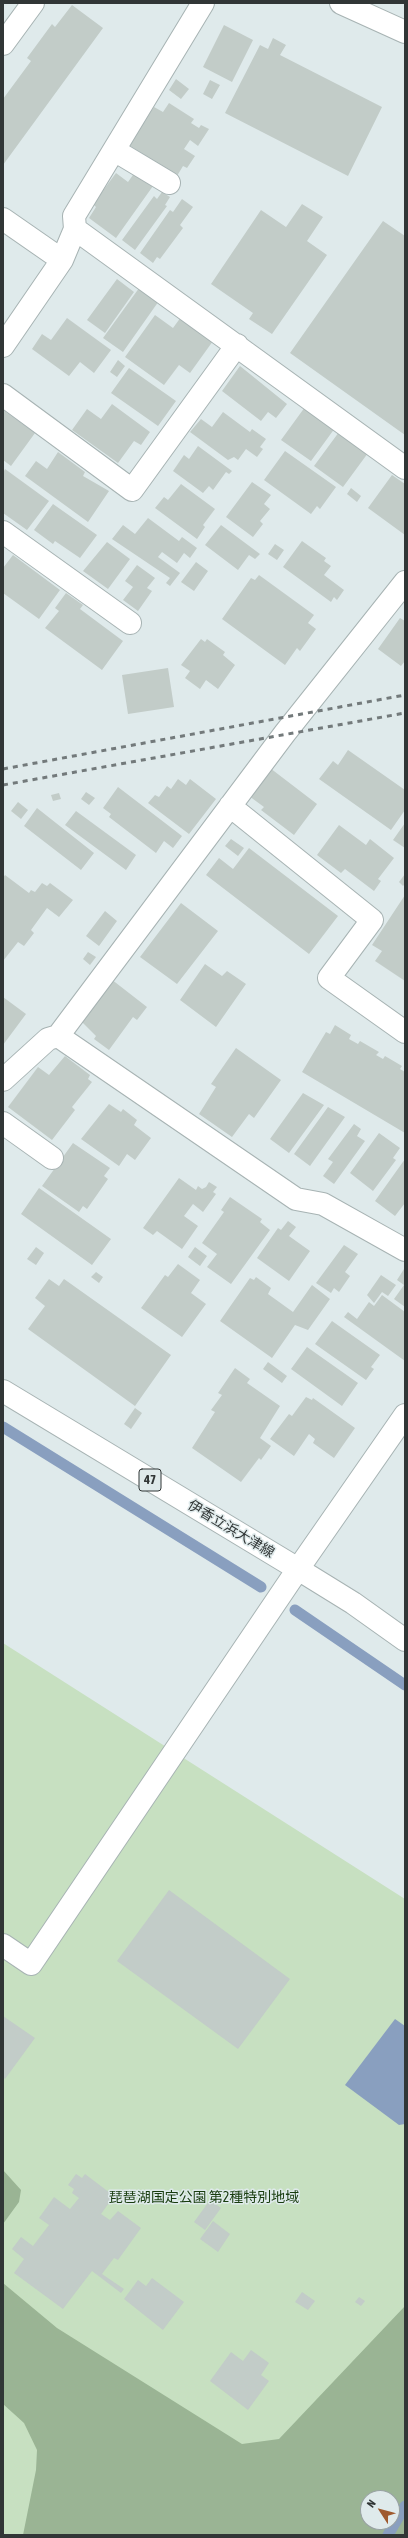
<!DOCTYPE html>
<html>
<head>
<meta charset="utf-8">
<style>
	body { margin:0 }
	#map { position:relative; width:408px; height:2538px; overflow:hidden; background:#dfeaeb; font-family:"Asap Condensed",sans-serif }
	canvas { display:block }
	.frame { position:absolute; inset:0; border:4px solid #313636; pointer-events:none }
	.north { position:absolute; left:360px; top:2490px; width:40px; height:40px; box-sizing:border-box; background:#dfeaeb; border:1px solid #99a2a3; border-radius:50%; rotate:306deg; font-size:11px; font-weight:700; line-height:16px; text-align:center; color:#313636 }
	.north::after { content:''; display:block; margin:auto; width:14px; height:18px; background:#9f5a2e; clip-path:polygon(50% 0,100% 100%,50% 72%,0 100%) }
</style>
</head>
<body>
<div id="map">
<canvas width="408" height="2538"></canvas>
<div class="frame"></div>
<div class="north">N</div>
</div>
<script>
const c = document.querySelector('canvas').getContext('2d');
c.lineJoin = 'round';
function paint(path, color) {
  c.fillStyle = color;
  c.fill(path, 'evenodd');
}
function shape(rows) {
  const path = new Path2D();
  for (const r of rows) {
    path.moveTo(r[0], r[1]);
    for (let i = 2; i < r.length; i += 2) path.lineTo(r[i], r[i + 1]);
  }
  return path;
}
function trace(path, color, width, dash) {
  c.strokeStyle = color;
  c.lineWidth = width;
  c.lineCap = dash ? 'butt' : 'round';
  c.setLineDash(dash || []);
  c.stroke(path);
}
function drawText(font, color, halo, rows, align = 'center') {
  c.font = font + ' "Asap Condensed","Noto Sans JP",sans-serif';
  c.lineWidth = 3;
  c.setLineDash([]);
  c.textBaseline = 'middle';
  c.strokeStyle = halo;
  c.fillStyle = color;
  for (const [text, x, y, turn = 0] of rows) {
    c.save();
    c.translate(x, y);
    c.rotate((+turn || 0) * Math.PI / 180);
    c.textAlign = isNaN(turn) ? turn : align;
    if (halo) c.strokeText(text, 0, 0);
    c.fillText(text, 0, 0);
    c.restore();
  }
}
paint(shape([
	[3,1643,405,1899,405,2535,3,2535],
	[368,2498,392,2498,392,2522,368,2522]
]), '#c7e0c1');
paint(shape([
	[3,2170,21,2190,19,2202,3,2224],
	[3,2283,57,2328,242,2444,279,2439,405,2306,405,2535,23,2535,36,2470,37,2450,24,2423,3,2404],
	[368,2498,392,2498,392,2522,368,2522]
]), '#9ab494');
paint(shape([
	[395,2019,405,2026,405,2124,399,2125,345,2085]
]), '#899fbf');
trace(shape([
	[3,1427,261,1587],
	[295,1610,405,1685],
	[388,2535,405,2506]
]), '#899fbf', 11);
paint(shape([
	[72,5,103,28,3,165,3,99,31,61,27,58,52,24,55,27],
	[224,25,253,40,232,82,203,67],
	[273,38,286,45,280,55,382,107,348,176,225,113,260,45,268,49],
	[176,79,189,89,181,99,169,90],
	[210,80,220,85,212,99,203,94],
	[169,103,194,119,191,123,199,128,201,125,209,129,198,146,190,140,184,149,195,156,187,168,183,166,177,176,129,145,154,107,163,112],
	[135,172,153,186,116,238,89,218,96,207,93,204,116,173,128,182],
	[162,192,170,197,165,205,167,206,135,250,122,240,154,196,157,199],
	[182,199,193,207,180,225,183,228,160,259,157,257,153,263,140,253,170,210,173,212],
	[302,204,323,217,307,241,327,255,272,334,249,319,253,313,211,284,261,210,286,227],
	[383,221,405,236,405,435,290,353],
	[117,279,134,292,105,333,87,320],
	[142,284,161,298,123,352,103,338],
	[155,315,173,328,181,317,213,341,190,373,179,365,164,385,125,357],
	[67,318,111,350,94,373,80,362,69,376,32,349,42,334,51,340],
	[118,360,125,366,117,377,110,372],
	[240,366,287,404,276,418,268,412,261,421,222,391],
	[129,368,176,401,158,426,111,393],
	[112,404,150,432,141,445,134,441,118,463,72,430,87,409,101,419],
	[305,407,335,428,311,461,281,440],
	[3,410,35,433,11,466,3,460],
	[223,412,250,432,252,429,266,439,260,447,263,449,257,457,246,449,238,460,234,457,228,460,190,432,201,419,212,427],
	[339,432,368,453,343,487,314,466],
	[198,446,232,471,229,474,226,472,213,490,209,486,203,493,173,471,184,455,189,459],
	[285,451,336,487,320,509,317,506,311,514,264,480],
	[58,452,85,472,83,476,109,491,88,522,25,476,36,461,47,469],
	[5,469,49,501,27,530,3,513,3,473],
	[392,475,405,484,405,535,368,508],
	[252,482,271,495,264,504,270,509,260,521,263,524,253,537,226,517],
	[181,484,215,509,203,525,205,527,197,539,155,508,164,497,168,500],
	[351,488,361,496,357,502,347,494],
	[53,504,97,535,80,558,55,541,53,544,34,530],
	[148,518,179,541,182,537,197,548,190,558,184,553,177,563,162,552,158,557,180,573,170,586,166,583,170,578,112,539,123,525,135,534],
	[221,525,260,554,255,559,249,555,238,570,205,545],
	[302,541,326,558,324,561,331,566,324,575,344,590,337,600,334,597,331,602,283,567],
	[107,542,130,559,108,589,83,571],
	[275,544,284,550,277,560,268,554],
	[13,555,60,590,39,619,3,593,3,568],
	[196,562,208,571,194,591,181,582],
	[137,565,155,578,147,588,152,591,138,611,123,600,133,587,125,581],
	[259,575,314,615,308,623,316,629,300,651,297,648,285,665,222,619,251,578,255,580],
	[66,593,83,605,80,609,123,641,102,670,45,628,59,611,55,608],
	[400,618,405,621,405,661,401,666,378,649],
	[201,639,205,642,207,639,225,652,223,655,235,665,218,689,206,680,200,689,185,678,190,671,181,665],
	[168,668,174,707,128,714,122,675],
	[348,750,405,790,405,810,391,830,319,779,333,761,338,765],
	[270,768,317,804,294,835,261,810,264,807,249,796],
	[178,779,186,785,190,779,216,799,189,834,148,803,155,795,159,797,167,786,171,789],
	[118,787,182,836,173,848,164,841,156,853,109,817,111,814,103,808],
	[86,792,95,798,89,805,81,799],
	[59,793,61,799,53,801,51,795],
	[18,802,28,810,21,819,11,811],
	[37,808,94,853,81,870,24,826],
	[76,811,136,855,126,870,65,825],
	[405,823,405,848,393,840],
	[339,825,366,845,370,839,394,858,378,879,381,881,374,891,345,869,341,873,317,855],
	[231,839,244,848,238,856,225,846],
	[249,848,338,916,309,954,206,875,219,858,233,869],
	[405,874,405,884,403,886,399,882],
	[5,875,29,893,31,890,35,892,42,883,47,886,50,883,73,900,59,917,47,908,31,930,34,933,24,946,18,942,3,961,3,878],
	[405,895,405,981,375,961,382,951,372,945],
	[181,903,218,931,177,984,140,957],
	[105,911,117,921,99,946,86,936],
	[88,952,96,957,90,965,83,959],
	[205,964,222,976,227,971,246,984,216,1027,180,1000],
	[111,979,147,1007,137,1020,133,1017,109,1050,94,1039,96,1036,80,1020],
	[3,997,26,1014,3,1045],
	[335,1025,351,1035,349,1039,358,1044,360,1041,379,1052,376,1055,383,1059,385,1056,402,1066,400,1069,405,1072,405,1133,302,1072,326,1032,330,1034],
	[236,1048,281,1080,254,1118,249,1114,232,1137,199,1114,216,1087,211,1084],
	[65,1056,90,1075,88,1079,92,1082,72,1107,75,1110,52,1140,8,1107,38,1067,49,1075],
	[303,1093,324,1105,289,1153,270,1139],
	[109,1104,121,1112,123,1109,137,1120,134,1125,151,1138,135,1160,127,1154,119,1166,81,1139],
	[328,1107,345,1117,310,1166,294,1154],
	[354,1124,361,1129,357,1136,365,1141,334,1184,323,1176,333,1162,328,1159],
	[379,1133,400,1148,393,1158,396,1160,373,1191,350,1173],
	[73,1143,110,1168,104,1176,108,1179,87,1209,83,1206,79,1212,42,1186],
	[405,1159,405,1203,395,1216,375,1201],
	[179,1178,196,1190,198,1186,202,1189,206,1187,209,1182,217,1187,213,1192,216,1194,203,1212,193,1204,184,1216,198,1226,182,1249,157,1231,153,1235,143,1228],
	[39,1188,111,1239,92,1265,21,1214],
	[230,1197,262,1219,260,1222,270,1230,231,1284,207,1267,217,1254,202,1243,224,1212,221,1210],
	[288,1221,296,1227,289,1236,310,1251,289,1281,257,1258,278,1228,281,1230],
	[344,1245,358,1254,345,1272,350,1276,339,1292,334,1288,331,1293,316,1283],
	[36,1247,44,1253,36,1265,27,1259],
	[195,1247,207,1256,200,1266,188,1257],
	[178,1264,200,1280,191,1293,206,1304,182,1337,141,1308,165,1275,168,1277],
	[404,1269,405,1270,405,1307,394,1299,404,1285,397,1280],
	[96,1272,103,1277,99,1283,91,1277],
	[381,1275,396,1285,388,1296,382,1292,374,1303,367,1295],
	[256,1277,271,1288,268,1294,293,1312,312,1285,330,1299,308,1330,295,1325,272,1358,220,1321,250,1278,254,1280],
	[49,1279,59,1286,64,1279,171,1355,135,1406,28,1329,45,1306,35,1298],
	[382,1295,405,1312,405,1361,344,1317,348,1312,357,1319,369,1302,374,1306],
	[332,1321,380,1355,371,1367,374,1369,366,1380,315,1344],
	[307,1347,358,1383,342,1406,291,1369],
	[268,1362,287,1376,282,1383,263,1369],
	[235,1368,250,1379,247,1383,280,1406,260,1438,271,1446,261,1460,259,1458,241,1482,192,1448,215,1412,211,1410,222,1395,218,1393],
	[306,1397,312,1400,313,1398,355,1428,334,1458,313,1443,315,1439,309,1434,294,1456,270,1439,289,1414,292,1416],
	[135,1408,142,1413,131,1429,124,1424],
	[169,1890,290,1979,238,2049,117,1961],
	[3,2016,35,2038,5,2079,3,2077],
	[76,2174,82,2178,85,2174,114,2196,101,2214,110,2220,118,2211,141,2228,118,2260,114,2258,102,2274,124,2289,121,2293,92,2271,63,2309,14,2273,24,2259,12,2249,21,2237,33,2246,49,2225,39,2218,54,2197,70,2209,79,2198,72,2193,74,2189,68,2185],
	[210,2200,221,2208,205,2230,194,2222],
	[213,2221,230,2234,218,2252,200,2239],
	[152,2278,184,2302,163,2330,124,2299,138,2280,146,2286],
	[302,2292,315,2301,308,2310,295,2302],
	[359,2297,365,2301,361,2306,355,2302],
	[251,2350,269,2363,261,2375,269,2381,248,2410,210,2381,231,2352,243,2361]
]), '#c2ccc8');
const minor = shape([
	[341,3,405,32],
	[3,44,33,3],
	[114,150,169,183],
	[3,219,62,260],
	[75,229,405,468],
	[3,346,62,260,75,229,74,216,203,3],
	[3,395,132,490,237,345],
	[3,532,130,623],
	[230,806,372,920,329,978,405,1032],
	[58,1036,296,1199,323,1204,405,1250],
	[3,1080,48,1039,58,1036,285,733,405,582],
	[3,1123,52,1158],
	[3,1945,31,1964,298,1569,353,1603,405,1640]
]);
const major = shape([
	[3,1391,298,1569,405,1415]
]);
trace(minor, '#a7b3b3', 24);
trace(major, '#a7b3b3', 24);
trace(minor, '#fff', 22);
trace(major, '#fff', 22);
trace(shape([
	[3,769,405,695],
	[3,785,405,713]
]), '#737a7b', 3, [5, 5]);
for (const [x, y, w] of [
	[150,1480,22]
]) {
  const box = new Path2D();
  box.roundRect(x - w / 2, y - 11, w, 22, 3);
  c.fillStyle = '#dfeaeb';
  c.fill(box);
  trace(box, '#313636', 1);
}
drawText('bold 13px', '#313636', null, [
	["47",150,1480]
]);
drawText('14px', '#313636', '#dfeaeb', [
	["伊香立浜大津線",231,1529,31]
]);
drawText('14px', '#183c0e', '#dfeaeb', [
	["琵琶湖国定公園 第2種特別地域",204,2198]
]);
</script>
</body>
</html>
